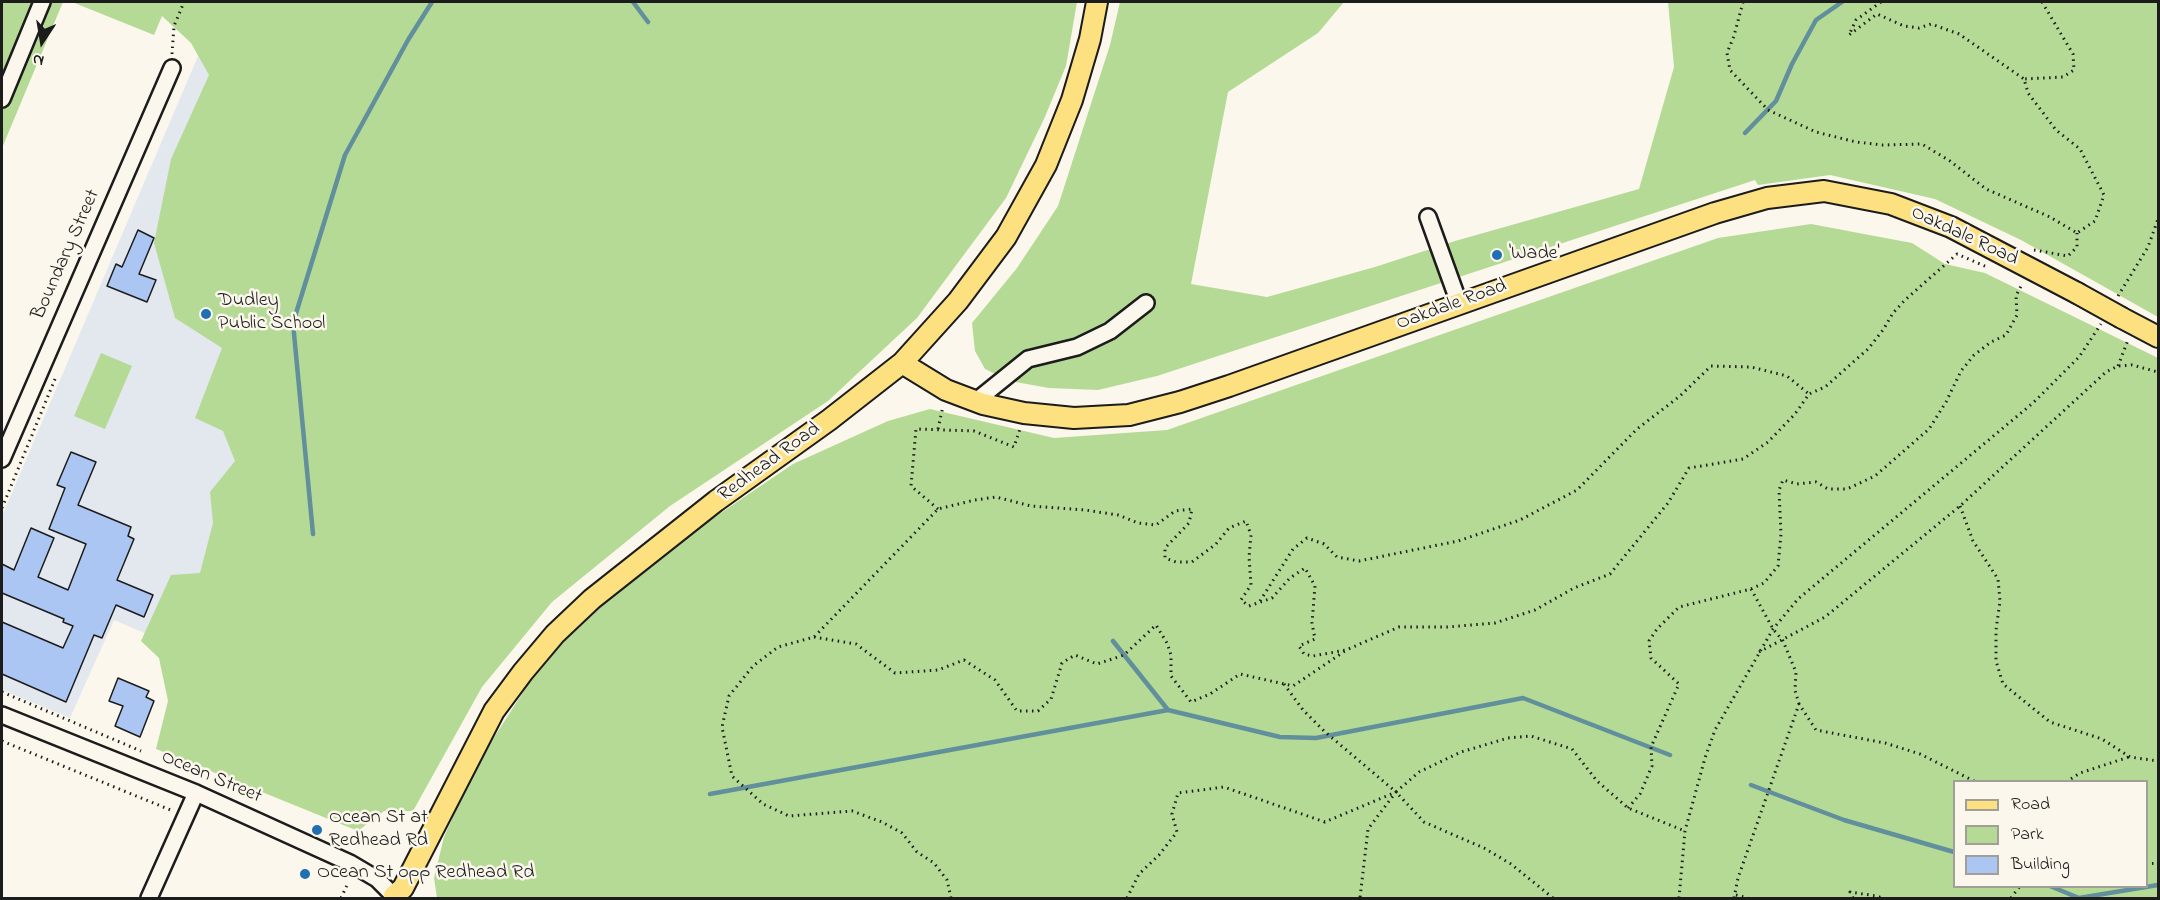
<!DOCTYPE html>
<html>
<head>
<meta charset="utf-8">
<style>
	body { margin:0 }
	#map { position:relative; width:2160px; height:900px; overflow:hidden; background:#fbf7ec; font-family:"Indie Flower",sans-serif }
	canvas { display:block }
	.frame { position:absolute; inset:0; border:3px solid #1c1c1c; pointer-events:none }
	.legend { position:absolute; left:1953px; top:780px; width:195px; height:108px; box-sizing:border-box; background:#fbf7ec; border:2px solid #a29f99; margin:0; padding:8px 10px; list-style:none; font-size:18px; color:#1c1c1c }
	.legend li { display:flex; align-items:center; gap:12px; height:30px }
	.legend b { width:30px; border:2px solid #a29f99 }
	.north { position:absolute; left:12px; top:12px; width:60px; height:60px; -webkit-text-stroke:4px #fbf7ec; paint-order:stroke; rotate:192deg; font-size:16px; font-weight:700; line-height:24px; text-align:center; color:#1c1c1c }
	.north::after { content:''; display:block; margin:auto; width:21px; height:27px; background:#1c1c1c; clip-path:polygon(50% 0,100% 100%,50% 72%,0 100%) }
</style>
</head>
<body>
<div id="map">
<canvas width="2160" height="900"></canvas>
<div class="frame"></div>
<ul class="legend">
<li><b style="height:8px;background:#fde080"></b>Road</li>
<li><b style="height:16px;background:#b5da96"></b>Park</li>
<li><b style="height:16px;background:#acc6f3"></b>Building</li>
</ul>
<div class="north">N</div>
</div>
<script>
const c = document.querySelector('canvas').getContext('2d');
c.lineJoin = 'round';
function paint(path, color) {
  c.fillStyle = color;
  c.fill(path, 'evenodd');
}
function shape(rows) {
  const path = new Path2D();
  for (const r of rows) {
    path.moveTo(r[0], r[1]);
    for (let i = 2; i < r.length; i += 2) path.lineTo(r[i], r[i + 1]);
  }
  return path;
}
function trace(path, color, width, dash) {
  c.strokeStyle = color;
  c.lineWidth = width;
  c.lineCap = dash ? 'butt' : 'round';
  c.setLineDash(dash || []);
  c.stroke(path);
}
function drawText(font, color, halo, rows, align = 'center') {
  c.font = font + ' "Indie Flower",sans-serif';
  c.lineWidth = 5;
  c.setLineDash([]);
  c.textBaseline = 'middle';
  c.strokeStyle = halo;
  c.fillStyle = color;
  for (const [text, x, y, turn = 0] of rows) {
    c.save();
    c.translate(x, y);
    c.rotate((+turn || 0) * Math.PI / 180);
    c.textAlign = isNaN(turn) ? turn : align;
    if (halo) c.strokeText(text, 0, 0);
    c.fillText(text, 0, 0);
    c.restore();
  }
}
paint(shape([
	[210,28,410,113,184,650,114,620,70,718,2,690,2,516]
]), '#e3e8ee');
paint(shape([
	[2,2,63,2,2,148],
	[72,2,1077,2,1066,66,1044,119,1006,198,917,318,828,401,670,506,552,602,482,687,413,811,384,811,358,831,156,749,168,701,159,658,141,641,171,575,200,573,213,523,210,492,235,461,223,431,195,418,222,348,175,318,154,243,171,159,209,75,191,43,162,16,154,35],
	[1120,2,1344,2,1318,33,1228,92,1191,284,1267,297,1375,267,1455,241,1639,189,1674,67,1668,2,2158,2,2158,317,2021,240,1935,199,1830,175,1758,185,1755,180,1157,376,1098,390,1049,388,1010,381,985,369,975,351,972,323,1017,268,1058,206,1110,45],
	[1811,224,1912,243,1945,264,1985,273,2158,358,2158,898,437,898,434,878,444,837,475,767,529,683,595,604,706,523,793,464,888,421,930,409,1054,438,1167,430,1718,238],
	[1954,782,2146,782,2146,886,1954,886],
	[101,353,132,366,105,429,74,416]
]), '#b5da96');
trace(shape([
	[633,2,648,22],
	[1745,133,1776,101,1792,64,1816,20,1842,2],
	[313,534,293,323,345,155,408,40,432,2],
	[1113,641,1168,710],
	[1751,785,1844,820,1954,852],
	[710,794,1168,710,1280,737,1316,738,1523,698,1670,755],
	[2050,886,2079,898,2158,885]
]), '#628f9c', 4.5);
const building = shape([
	[138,230,154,238,139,274,156,280,147,302,107,286,116,264,122,267,138,230],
	[71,452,96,462,78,505,131,527,128,536,134,539,117,580,153,595,144,617,116,605,102,638,94,635,66,702,2,674,2,622,63,648,73,626,63,622,64,619,2,593,2,564,14,570,31,528,54,538,38,577,68,590,86,544,49,529,65,488,57,485,71,452],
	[118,678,149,691,146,697,154,701,140,737,115,726,123,706,109,701,118,678]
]);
paint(building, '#acc6f3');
trace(building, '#1c1c1c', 1.5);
const minor = shape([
	[2,99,42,2],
	[1428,217,1459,303],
	[976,401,1028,359,1077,347,1110,331,1146,303],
	[2,459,172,68],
	[2,715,196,793,350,863,377,879,394,896],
	[149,898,196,793]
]);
const major = shape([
	[2122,318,2158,337],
	[902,363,946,390,983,404,1024,413,1074,418,1129,415,1180,402,1229,386,1715,213,1767,198,1824,191,1891,204,1951,227,2077,293],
	[397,898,394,896,403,888,494,711,523,672,555,634,592,599,716,501,829,420,902,363,958,301,1006,237,1046,165,1072,100,1090,39,1097,2]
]);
trace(minor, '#1c1c1c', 20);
trace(major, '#1c1c1c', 24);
trace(shape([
	[1743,2,1734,36,1727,53,1730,70,1768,110,1816,132,1856,142,1883,145,1922,144,1950,161,1986,189,2050,217,2077,233],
	[1881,2,1856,20,1849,35,1877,14,1904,26,1919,28,1931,24,1959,34,2024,79],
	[2042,2,2073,54,2074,70,2063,77,2024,79,2028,93,2056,130,2080,149,2104,195,2095,221,2077,233],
	[172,54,174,26,184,2],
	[2034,250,2068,256,2077,247,2077,233],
	[2118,296,2148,247,2158,219],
	[2118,366,2128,340],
	[938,429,943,406],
	[1960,506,1973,541,1998,579,2000,601,1996,630,1996,661,2003,684,2050,722,2102,739,2130,757,2158,761],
	[2,508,55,379],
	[938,509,911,486,916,429,974,431,1014,447,1020,429],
	[1751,589,1773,629,1783,641,1796,672,1795,690,1799,704],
	[1260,601,1293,549,1307,538,1324,544,1337,557,1359,561,1458,541,1520,520,1577,490,1637,429,1680,396,1711,366,1751,367,1787,376,1809,394],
	[814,637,856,644,895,673,938,670,964,660,995,680,1017,711,1038,711,1051,699,1062,663,1075,655,1097,664,1124,655,1156,625,1167,643,1171,655,1171,676,1191,702,1210,694,1240,674,1293,686,1345,651],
	[1759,652,1825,617,1960,506,2106,372,2118,366,2132,365,2158,372],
	[1284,684,1303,710,1324,731,1396,792],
	[2,692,141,751],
	[2,741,173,811],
	[2066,782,2080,773,2129,757],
	[1628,808,1640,794,1652,766,1651,747,1679,684,1651,658,1649,641,1657,629,1679,607,1751,589,1764,583,1778,566,1781,534,1779,490,1783,480,1797,484,1816,482,1828,489,1847,489,1875,476,1929,429,1946,402,1961,371,1974,355,1991,342,2006,335,2017,315,2016,296,2022,284],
	[2146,864,2158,863],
	[1736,895,1748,898],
	[341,898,348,883],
	[951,898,947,880,934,863,917,852,902,833,882,822,852,811,789,816,763,804,732,776,722,727,729,696,753,666,778,647,814,637,938,509,975,500,996,497,1031,506,1085,510,1118,515,1138,523,1156,525,1175,511,1192,509,1189,523,1165,548,1165,558,1176,562,1192,562,1216,544,1229,528,1246,521,1251,535,1249,557,1251,585,1241,600,1249,606,1272,598,1290,578,1305,568,1315,586,1312,623,1315,639,1299,646,1304,654,1313,656,1346,650,1399,627,1448,627,1495,623,1535,610,1574,588,1610,574,1668,503,1689,468,1743,459,1768,442,1795,414,1809,394,1825,387,1868,349,1883,330,1893,313,1905,300,1957,254,1987,267],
	[1127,898,1139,874,1159,855,1177,832,1172,814,1178,793,1224,787,1325,822,1396,792,1368,829,1360,898],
	[1553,898,1511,864,1484,848,1424,822,1396,792,1419,772,1461,752,1508,738,1531,736,1572,749,1597,781,1628,808,1685,831],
	[1679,898,1685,831,1705,758,1715,730,1773,629,1798,599,2033,403,2079,357,2101,324],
	[1734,898,1738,878,1799,704,1816,730,1885,743,1920,754,1976,782],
	[1853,898,1850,892,1877,896,1882,898],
	[2011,898,2020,886]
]), '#1c1c1c', 3, [1.5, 4.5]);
trace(minor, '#fbf7ec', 15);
trace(major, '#fde080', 20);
const majorBridge = shape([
	[2077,293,2122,318]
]);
trace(majorBridge, '#1c1c1c', 24, []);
trace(majorBridge, '#fde080', 20);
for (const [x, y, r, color] of [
	[1497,255,6,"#1f6fb2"],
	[206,314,6,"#1f6fb2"],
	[317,830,6,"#1f6fb2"],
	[305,874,6,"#1f6fb2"]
]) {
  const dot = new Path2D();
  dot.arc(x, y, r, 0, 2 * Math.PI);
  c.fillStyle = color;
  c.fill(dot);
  trace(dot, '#fbf7ec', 2);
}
drawText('20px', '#1c1c1c', '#fbf7ec', [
	["Oakdale Road",1964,237,25],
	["Boundary Street",67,255,-66],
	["Oakdale Road",1452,306,-20],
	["Redhead Road",770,463,-36],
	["Ocean Street",211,778,23]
]);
drawText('20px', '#1c1c1c', '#fbf7ec', [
	["'Wade'",1509,255],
	["Dudley",218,302],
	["Public School",218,325],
	["Ocean St at",329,819],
	["Redhead Rd",329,842],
	["Ocean St opp Redhead Rd",317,874]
], 'left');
</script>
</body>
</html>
